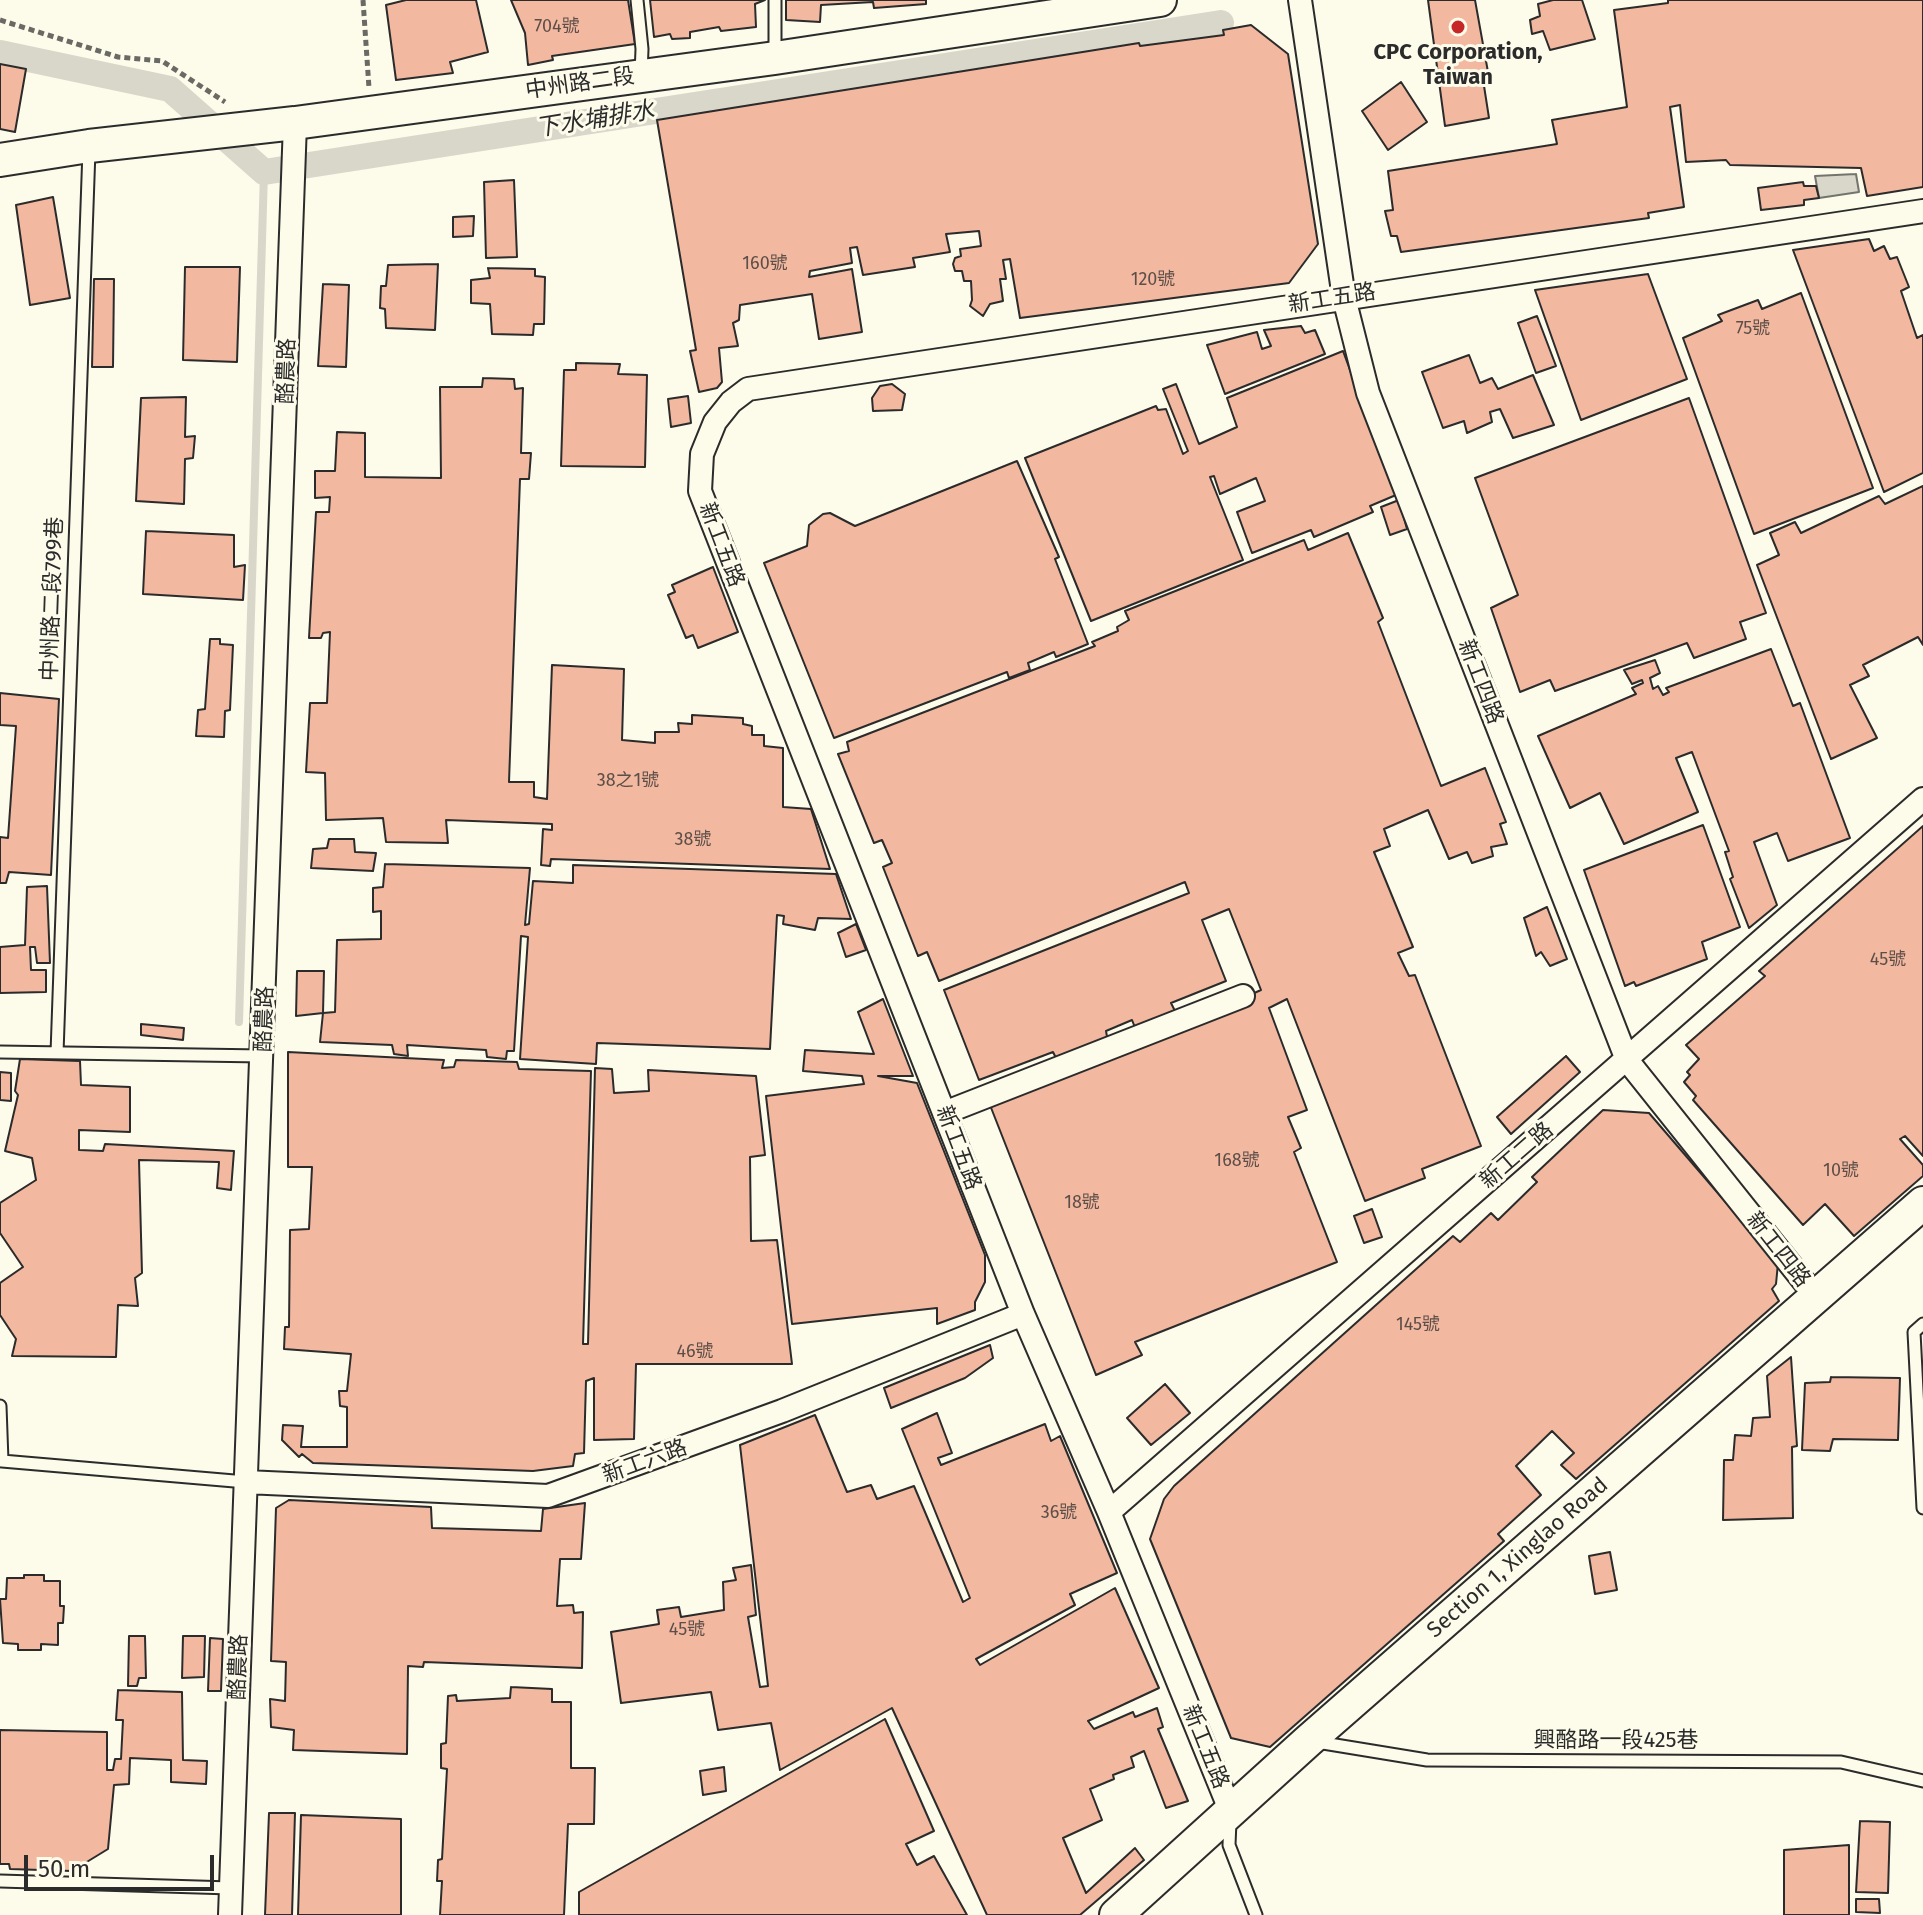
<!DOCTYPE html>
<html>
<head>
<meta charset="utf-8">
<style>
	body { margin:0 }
	#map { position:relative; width:1923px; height:1915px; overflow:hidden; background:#fdfbea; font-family:"Fira Sans",sans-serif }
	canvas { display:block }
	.scale { position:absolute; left:24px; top:1855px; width:190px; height:36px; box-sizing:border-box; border:4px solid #2b2b2b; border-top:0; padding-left:10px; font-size:24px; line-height:28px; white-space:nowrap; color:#2b2b2b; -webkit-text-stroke:6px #fdfbea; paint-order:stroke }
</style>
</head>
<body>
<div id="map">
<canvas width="1923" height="1915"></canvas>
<div class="scale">50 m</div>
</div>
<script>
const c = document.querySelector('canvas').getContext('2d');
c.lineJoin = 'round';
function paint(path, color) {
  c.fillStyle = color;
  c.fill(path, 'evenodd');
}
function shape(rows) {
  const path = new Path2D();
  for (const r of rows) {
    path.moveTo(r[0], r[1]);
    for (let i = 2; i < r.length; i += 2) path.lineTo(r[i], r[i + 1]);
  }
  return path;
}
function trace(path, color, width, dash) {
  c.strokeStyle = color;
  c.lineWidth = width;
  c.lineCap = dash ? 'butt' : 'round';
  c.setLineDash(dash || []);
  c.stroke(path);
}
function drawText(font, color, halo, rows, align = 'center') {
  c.font = font + ' "Fira Sans","Noto Sans TC",sans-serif';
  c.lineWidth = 6;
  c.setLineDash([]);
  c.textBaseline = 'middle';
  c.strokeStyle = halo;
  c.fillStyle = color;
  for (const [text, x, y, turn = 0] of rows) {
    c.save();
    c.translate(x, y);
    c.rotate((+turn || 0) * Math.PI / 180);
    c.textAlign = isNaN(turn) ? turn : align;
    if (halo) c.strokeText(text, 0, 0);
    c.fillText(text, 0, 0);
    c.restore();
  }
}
const water = shape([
	[1856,174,1859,192,1819,198,1815,176,1856,174]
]);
paint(water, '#d8d7c9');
trace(water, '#74746e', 2);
trace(shape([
	[239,1022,264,172]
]), '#d8d7c9', 8);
trace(shape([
	[0,53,170,89,264,172,1221,23]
]), '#d8d7c9', 26);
const building = shape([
	[406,0,476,0,488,52,450,62,453,73,396,80,386,5,406,0],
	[511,0,628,0,635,44,552,56,553,60,528,65,525,33,511,0],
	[650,0,765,0,755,4,756,27,721,31,719,27,690,32,690,38,672,39,670,34,654,37,650,0],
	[786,0,926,0,926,4,874,8,873,2,821,5,820,22,786,20,786,0],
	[1428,0,1475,0,1488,72,1482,73,1489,118,1445,126,1428,0],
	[1553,0,1582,0,1595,39,1550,50,1543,31,1532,34,1530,20,1540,16,1538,4,1553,0],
	[1668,0,1923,0,1923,187,1867,196,1861,168,1730,165,1726,160,1686,162,1680,105,1670,107,1684,207,1648,213,1649,218,1401,252,1397,236,1391,236,1385,211,1393,210,1388,171,1557,144,1552,120,1627,107,1614,10,1668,3,1668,0],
	[1251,25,1288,54,1318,244,1289,283,1020,318,1010,259,1003,260,1006,279,1000,279,1003,301,990,304,983,316,970,306,972,300,971,281,964,281,962,271,955,271,953,264,955,258,961,256,960,249,981,246,979,231,946,234,950,252,913,258,915,267,863,275,857,247,850,248,852,263,810,271,809,277,852,269,862,332,819,339,812,294,740,305,739,320,733,323,738,346,719,348,722,382,717,388,699,392,690,351,696,350,657,120,1139,43,1140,46,1224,35,1223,30,1251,25],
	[0,64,26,69,15,132,0,129,0,64],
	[1401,82,1427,122,1388,150,1362,111,1401,82],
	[514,180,517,257,486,258,484,182,514,180],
	[1803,182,1804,186,1816,186,1819,198,1804,200,1804,205,1761,210,1758,188,1803,182],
	[53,197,70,298,30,305,16,205,53,197],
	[474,216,473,236,453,237,453,217,474,216],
	[1869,239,1874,251,1884,246,1890,259,1897,257,1909,287,1901,291,1917,338,1923,335,1923,473,1884,492,1793,250,1869,239],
	[438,264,435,330,386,328,385,309,380,308,381,286,386,286,388,265,438,264],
	[185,267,240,267,237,362,183,360,185,267],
	[488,268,535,269,535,276,545,277,544,324,534,324,533,335,492,334,490,304,471,303,471,280,490,278,488,268],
	[1648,274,1687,379,1581,420,1535,290,1648,274],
	[94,279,114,279,113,367,92,367,94,279],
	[323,284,349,285,346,367,318,366,323,284],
	[1801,293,1873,488,1754,534,1683,338,1722,321,1718,315,1758,300,1762,309,1801,293],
	[1537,316,1556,366,1536,373,1518,323,1537,316],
	[1301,326,1305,333,1315,330,1325,354,1225,394,1207,345,1257,332,1262,349,1271,346,1264,330,1301,326],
	[1343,351,1396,495,1370,506,1373,512,1314,537,1311,530,1252,553,1237,512,1265,501,1256,478,1220,494,1214,476,1210,477,1243,560,1091,621,1025,458,1156,406,1158,410,1166,409,1183,454,1188,451,1163,389,1176,384,1199,444,1237,427,1227,398,1343,351],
	[1469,355,1480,383,1492,378,1498,389,1533,375,1554,425,1513,438,1500,409,1490,412,1492,422,1467,433,1464,421,1443,428,1422,372,1469,355],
	[576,363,620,364,618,374,647,375,645,467,561,466,564,370,576,370,576,363],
	[483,378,514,379,515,389,523,388,521,453,531,453,529,479,520,479,509,782,534,782,534,797,547,799,552,665,624,669,622,740,655,743,655,732,679,732,678,723,692,724,692,715,743,718,743,724,752,726,752,735,764,735,764,746,783,748,783,807,811,809,830,869,551,859,550,866,541,865,543,829,552,830,552,824,446,820,448,843,386,842,383,818,326,820,325,773,306,772,310,703,327,703,330,632,323,633,321,638,309,638,316,512,329,512,330,497,315,498,315,471,335,471,337,432,365,433,365,477,441,478,440,387,482,387,483,378],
	[892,384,905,394,902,410,873,411,872,398,880,386,892,384],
	[688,396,691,423,671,427,668,399,688,396],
	[186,397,185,437,195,436,193,458,185,459,184,504,136,501,141,398,186,397],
	[1689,398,1766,613,1740,622,1746,639,1694,658,1687,643,1555,691,1550,680,1520,692,1491,608,1518,595,1475,478,1689,398],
	[1017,461,1059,557,1055,559,1088,644,1056,657,1054,652,1028,663,1030,670,1009,678,1007,672,834,738,764,563,807,546,809,525,823,514,830,513,855,526,1017,461],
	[1923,486,1923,645,1918,637,1863,665,1869,676,1850,685,1877,738,1831,759,1757,565,1779,555,1770,533,1795,522,1801,533,1879,496,1885,504,1923,486],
	[1399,500,1407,529,1390,535,1381,507,1399,500],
	[146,531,234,535,234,567,245,565,243,600,143,594,146,531],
	[1348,533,1383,618,1378,622,1441,786,1485,768,1506,822,1500,824,1507,844,1491,847,1493,856,1472,863,1467,852,1449,859,1428,810,1384,829,1390,846,1374,852,1413,947,1398,953,1409,976,1415,975,1481,1146,1422,1169,1425,1178,1365,1201,1287,999,1269,1008,1307,1110,1288,1117,1301,1148,1294,1152,1337,1262,1135,1342,1142,1355,1096,1375,988,1100,1223,1007,1261,990,1229,909,1202,920,1226,981,1171,1003,1176,1013,1136,1030,1132,1020,1106,1031,1108,1042,1058,1062,1053,1052,979,1080,944,990,1189,893,1185,882,939,981,927,952,918,956,883,867,892,863,882,840,874,843,838,754,849,751,847,742,1095,646,1092,642,1118,631,1117,627,1129,620,1125,611,1304,540,1308,550,1348,533],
	[713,567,738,632,698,648,693,635,686,638,668,595,675,592,672,585,713,567],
	[210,639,220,639,220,644,233,645,230,710,225,711,224,737,196,736,198,710,205,709,210,639],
	[1771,649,1793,706,1800,703,1850,838,1788,861,1777,833,1754,842,1777,905,1749,928,1730,879,1733,877,1725,852,1729,851,1692,752,1676,758,1698,812,1624,844,1600,793,1570,808,1538,736,1636,694,1632,688,1643,683,1642,680,1632,684,1624,670,1655,660,1660,673,1650,678,1653,689,1658,686,1663,695,1669,692,1666,688,1771,649],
	[0,693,59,699,51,875,9,872,6,883,0,883,0,837,8,838,16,726,0,725,0,693],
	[1703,825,1740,927,1702,942,1707,959,1636,986,1634,982,1625,986,1584,870,1703,825],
	[1923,826,1923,1156,1905,1136,1900,1139,1923,1165,1923,1176,1854,1236,1825,1204,1803,1225,1693,1100,1696,1096,1684,1082,1690,1075,1687,1072,1699,1059,1686,1045,1765,976,1759,971,1923,826],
	[329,839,354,839,355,852,376,853,373,871,311,868,313,849,327,848,329,839],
	[385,864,530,868,525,925,529,924,533,881,573,883,573,865,836,874,851,919,818,918,815,930,783,924,784,916,777,915,770,1049,597,1043,596,1064,520,1059,528,937,521,936,514,1051,507,1051,506,1059,487,1057,486,1050,407,1045,408,1056,394,1054,392,1045,320,1042,323,1013,335,1012,337,940,381,939,381,911,373,912,373,888,383,887,385,864],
	[47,886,50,963,37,963,35,947,30,947,31,970,46,970,46,992,0,993,0,947,25,945,27,887,47,886],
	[1547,907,1567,959,1550,966,1541,952,1536,956,1524,918,1547,907],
	[856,924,866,950,846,957,838,933,856,924],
	[297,971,324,971,323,1013,296,1016,297,971],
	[883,999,913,1076,878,1076,917,1083,985,1255,985,1282,975,1302,975,1310,937,1324,937,1308,792,1324,766,1096,864,1084,862,1076,803,1071,805,1050,874,1054,858,1012,883,999],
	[141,1024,184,1028,183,1040,141,1035,141,1024],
	[288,1052,444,1060,442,1068,454,1067,456,1060,517,1062,519,1069,591,1071,583,1344,588,1344,595,1068,612,1069,614,1093,649,1091,648,1070,756,1076,765,1155,750,1157,751,1241,777,1240,792,1364,636,1364,634,1439,594,1440,594,1378,586,1381,584,1453,575,1454,573,1466,533,1471,313,1463,302,1454,299,1457,282,1440,283,1425,303,1426,301,1447,347,1447,347,1407,340,1406,339,1391,347,1391,351,1354,284,1349,285,1327,289,1327,290,1230,309,1229,312,1167,288,1167,288,1052],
	[1566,1056,1580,1072,1511,1134,1497,1117,1566,1056],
	[20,1059,80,1061,81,1085,130,1087,130,1132,79,1130,79,1150,103,1151,105,1144,234,1151,231,1190,217,1188,219,1162,139,1160,142,1273,135,1278,138,1306,118,1305,116,1357,12,1356,16,1339,0,1315,0,1283,23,1267,0,1233,0,1203,36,1180,32,1158,5,1151,18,1095,15,1091,20,1059],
	[0,1072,11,1073,11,1101,0,1100,0,1072],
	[1603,1110,1649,1113,1778,1263,1776,1284,1772,1289,1779,1301,1576,1479,1561,1465,1574,1453,1552,1431,1516,1466,1541,1495,1498,1534,1504,1541,1270,1747,1231,1738,1150,1539,1164,1499,1174,1486,1453,1236,1460,1242,1491,1213,1498,1220,1537,1182,1532,1177,1603,1110],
	[1372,1209,1382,1237,1364,1243,1354,1216,1372,1209],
	[990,1345,993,1358,965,1378,891,1408,884,1388,990,1345],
	[1791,1357,1797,1446,1792,1447,1793,1518,1723,1520,1724,1460,1733,1460,1735,1435,1751,1436,1753,1418,1770,1417,1767,1376,1791,1357],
	[1831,1377,1900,1378,1898,1440,1833,1439,1830,1451,1802,1450,1805,1383,1830,1382,1831,1377],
	[1165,1384,1190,1413,1151,1445,1127,1418,1165,1384],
	[937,1413,952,1453,938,1458,941,1465,1045,1424,1051,1441,1060,1436,1117,1573,1070,1594,1075,1605,976,1659,980,1665,1115,1588,1159,1688,1088,1721,1094,1729,1133,1712,1135,1717,1157,1708,1163,1727,1158,1729,1188,1801,1166,1808,1144,1751,1131,1757,1134,1767,1113,1775,1114,1779,1090,1789,1102,1820,1063,1838,1086,1893,1135,1848,1144,1860,1080,1915,987,1915,892,1708,780,1770,771,1723,718,1730,711,1692,621,1703,611,1632,659,1624,657,1610,679,1607,681,1617,724,1610,723,1582,736,1580,733,1568,751,1565,756,1615,748,1617,760,1687,768,1686,740,1445,815,1415,847,1492,871,1485,877,1499,914,1486,963,1602,970,1598,902,1429,937,1413],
	[289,1500,431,1507,432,1528,541,1531,543,1509,585,1503,581,1559,560,1559,557,1606,573,1605,574,1613,583,1612,582,1668,424,1662,423,1667,408,1666,407,1754,293,1750,294,1730,271,1727,270,1699,285,1701,286,1662,271,1661,276,1508,289,1500],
	[1610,1552,1617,1590,1595,1594,1589,1556,1610,1552],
	[24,1575,44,1575,44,1581,60,1581,60,1606,64,1606,63,1623,58,1623,58,1645,41,1644,41,1650,18,1650,18,1644,3,1643,0,1599,6,1599,7,1578,24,1578,24,1575],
	[129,1636,145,1636,146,1678,139,1678,137,1686,128,1686,129,1636],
	[183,1636,205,1636,204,1677,182,1678,183,1636],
	[210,1638,223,1639,221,1691,208,1691,210,1638],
	[511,1687,552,1689,552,1702,571,1702,571,1768,595,1768,594,1824,568,1824,564,1915,440,1915,442,1881,437,1881,438,1860,442,1859,447,1769,441,1768,441,1744,446,1743,448,1696,456,1695,457,1701,510,1698,511,1687],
	[118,1690,182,1692,183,1760,207,1761,206,1784,171,1782,171,1760,130,1758,129,1784,114,1785,108,1849,72,1871,10,1869,9,1864,0,1864,0,1730,107,1732,107,1770,113,1770,115,1759,121,1759,123,1720,116,1720,118,1690],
	[885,1719,934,1831,906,1844,917,1865,934,1856,967,1915,579,1915,579,1892,885,1719],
	[724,1767,726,1791,703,1795,700,1771,724,1767],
	[269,1813,295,1813,292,1915,265,1915,269,1813],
	[301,1815,401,1819,401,1915,298,1915,301,1815],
	[1860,1821,1890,1822,1888,1893,1856,1892,1860,1821],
	[1849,1845,1849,1915,1784,1915,1784,1850,1849,1845],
	[1856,1899,1879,1899,1880,1913,1856,1912,1856,1899]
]);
paint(building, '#f2b8a0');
trace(building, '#2b2b2b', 2);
const lane = shape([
	[637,0,642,49,641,75],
	[775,57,775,0],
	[0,1052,263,1056],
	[57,1053,89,150],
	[1923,1324,1914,1332,1923,1508],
	[0,1406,2,1461,246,1482],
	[1317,1742,1427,1760,1841,1762,1923,1781],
	[1230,1821,1229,1845,1256,1915],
	[0,1881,231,1888]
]);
const street = shape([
	[1300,0,1344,298,1368,393,1627,1060,1817,1298],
	[944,1113,1243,996],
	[246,1482,548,1496,782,1411,1023,1314],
	[1109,1512,1923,799],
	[1231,1812,1109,1512,1023,1314,700,491,702,454,715,422,731,402,748,389,1923,211],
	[230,1915,295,123]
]);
const secondary = shape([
	[0,160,89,146,295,123,775,58,1160,0],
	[1116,1915,1308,1741,1923,1203]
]);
trace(lane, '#2b2b2b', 15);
trace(street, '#2b2b2b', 26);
trace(secondary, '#2b2b2b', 36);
trace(shape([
	[363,0,369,88],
	[0,20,118,57,162,61,225,102]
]), '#6a6964', 5, [6, 4]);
trace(lane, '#fdfbea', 11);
trace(street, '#fdfbea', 22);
trace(secondary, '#fdfbea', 32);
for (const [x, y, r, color] of [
	[1458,27,8,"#c62828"]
]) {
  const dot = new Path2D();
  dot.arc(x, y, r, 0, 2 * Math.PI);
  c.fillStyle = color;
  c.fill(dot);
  trace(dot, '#fdfbea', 3);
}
drawText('18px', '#5d4e48', null, [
	["704號",557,27],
	["160號",765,264],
	["120號",1153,280],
	["75號",1753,329],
	["38之1號",628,781],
	["38號",693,840],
	["45號",1888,960],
	["168號",1237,1161],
	["10號",1841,1171],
	["18號",1082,1203],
	["145號",1418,1325],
	["46號",695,1352],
	["36號",1059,1513],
	["45號",687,1630]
]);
drawText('bold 22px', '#2b2b2b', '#fdfbea', [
	["CPC Corporation,",1458,53],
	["Taiwan",1458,78]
]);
drawText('22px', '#2b2b2b', '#fdfbea', [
	["中州路二段",580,84,-8],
	["新工五路",1332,299,-9],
	["酪農路",287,371,-88],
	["新工五路",721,545,69],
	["中州路二段799巷",53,599,-88],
	["新工四路",1480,682,69],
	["酪農路",265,1019,-88],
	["新工五路",958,1148,69],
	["新工二路",1517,1156,-41],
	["新工四路",1778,1250,52],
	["新工六路",645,1462,-20],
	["Section 1, Xinglao Road",1518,1558,-41],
	["酪農路",239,1667,-88],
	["興酪路一段425巷",1616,1741],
	["新工五路",1205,1747,68]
]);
drawText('italic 24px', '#2b2b2b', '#fdfbea', [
	["下水埔排水",595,120,-9]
]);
</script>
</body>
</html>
